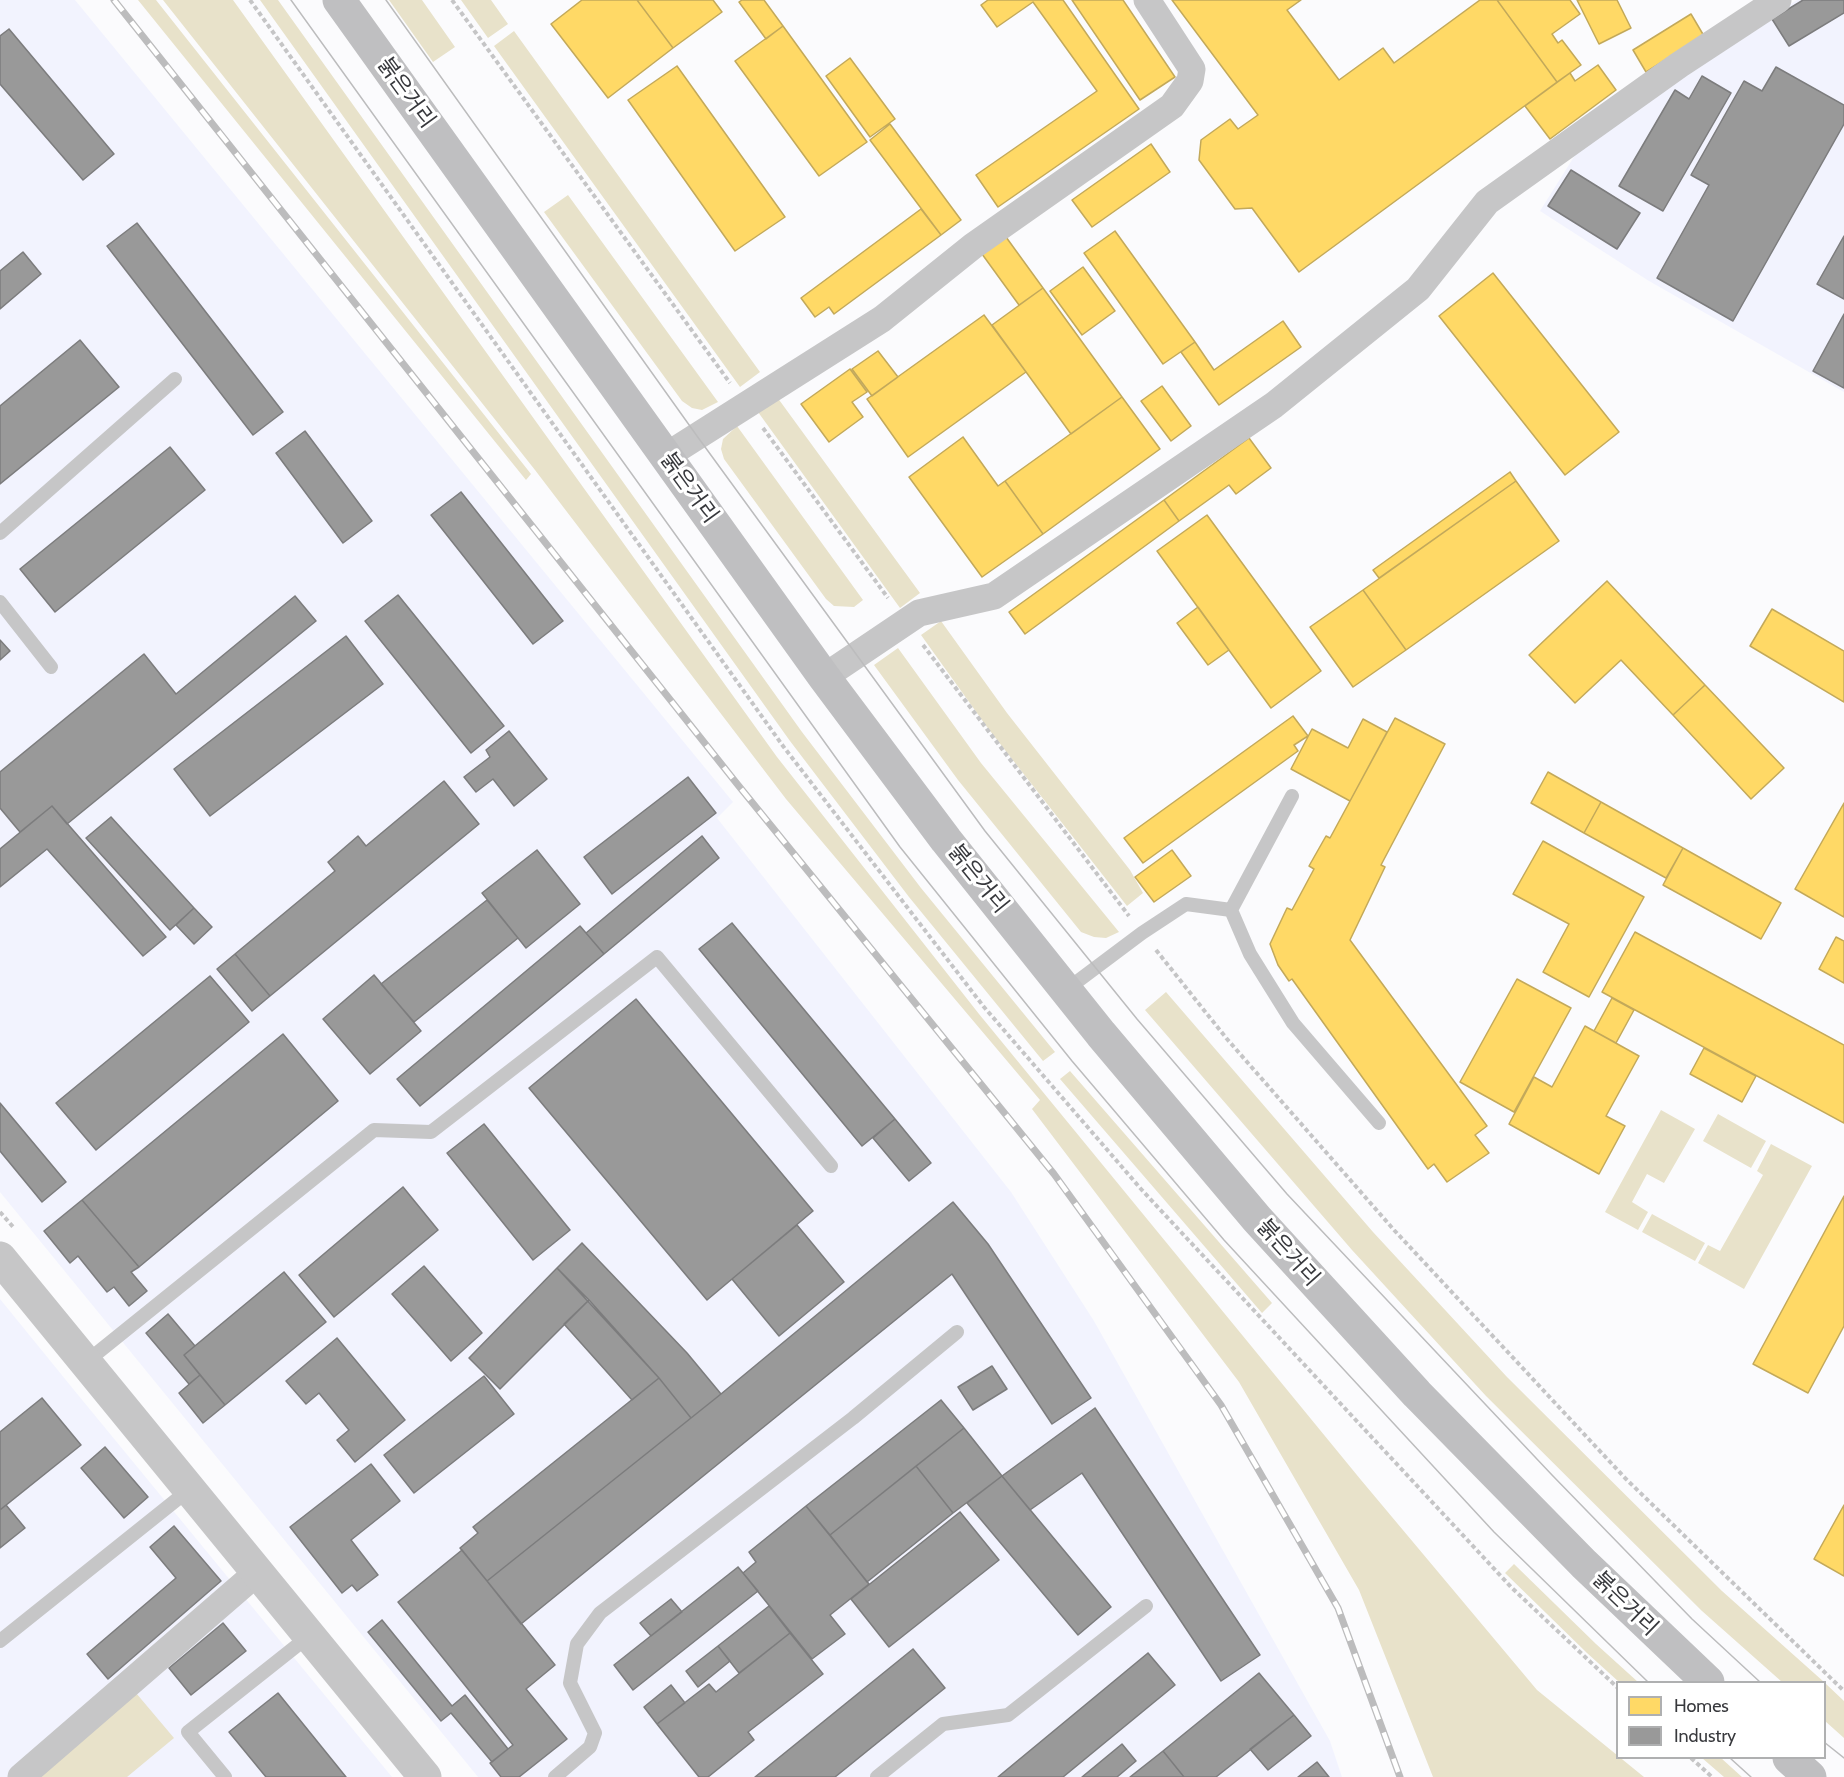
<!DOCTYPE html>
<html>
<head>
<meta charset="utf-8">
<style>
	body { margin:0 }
	#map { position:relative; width:1844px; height:1777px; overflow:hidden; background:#fbfbfd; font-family:Cabin,sans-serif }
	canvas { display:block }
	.legend { position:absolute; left:1616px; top:1681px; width:210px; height:78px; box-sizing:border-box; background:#fff; border:2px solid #afb0b1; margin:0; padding:8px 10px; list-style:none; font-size:18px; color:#38393d }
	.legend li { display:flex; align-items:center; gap:12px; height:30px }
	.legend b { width:30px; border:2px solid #afb0b1 }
</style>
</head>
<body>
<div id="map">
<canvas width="1844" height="1777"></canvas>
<ul class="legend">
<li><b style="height:16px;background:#ffd966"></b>Homes</li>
<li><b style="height:16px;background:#999"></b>Industry</li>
</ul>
</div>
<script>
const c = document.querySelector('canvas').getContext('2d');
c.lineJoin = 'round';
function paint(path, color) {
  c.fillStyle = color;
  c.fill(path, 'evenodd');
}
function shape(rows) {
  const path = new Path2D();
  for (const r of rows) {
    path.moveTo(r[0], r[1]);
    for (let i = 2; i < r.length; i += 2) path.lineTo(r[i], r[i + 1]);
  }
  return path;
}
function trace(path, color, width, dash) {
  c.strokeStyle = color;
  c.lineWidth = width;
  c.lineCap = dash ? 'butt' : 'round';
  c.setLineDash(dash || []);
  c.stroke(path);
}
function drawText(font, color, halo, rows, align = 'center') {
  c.font = font + ' Cabin,"Noto Sans KR",sans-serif';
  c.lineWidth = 6;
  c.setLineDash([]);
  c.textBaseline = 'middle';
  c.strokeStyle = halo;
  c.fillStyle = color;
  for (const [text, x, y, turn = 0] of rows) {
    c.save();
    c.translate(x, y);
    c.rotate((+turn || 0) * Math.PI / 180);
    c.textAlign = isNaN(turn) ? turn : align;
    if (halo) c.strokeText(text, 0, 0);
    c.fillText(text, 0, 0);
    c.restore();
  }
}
paint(shape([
	[0,0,75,0,733,802,717,818,1011,1192,1094,1321,1330,1741,1342,1777,478,1777,0,1192],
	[1797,0,1844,0,1844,392,1649,281,1540,211,1577,152,1735,39],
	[0,1299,74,1390,392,1777,0,1777]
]), '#f2f3fe');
paint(shape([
	[138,0,156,0,531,474,526,480],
	[163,0,233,0,777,757,979,1014,1361,1480,1537,1690,1644,1777,1433,1777,1359,1590,1239,1382,1032,1109,1040,1100,786,799,535,470],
	[260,0,278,0,802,732,921,888,1055,1052,1043,1061,909,897,790,741],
	[389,0,422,0,455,47,433,62],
	[461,0,491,0,508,24,488,38],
	[514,31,760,372,740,387,494,46],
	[568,195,718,402,702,410,692,408,682,401,544,212],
	[777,397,920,593,900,608,758,412],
	[737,426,863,600,854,607,834,606,826,599,724,459,721,449,723,439],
	[941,621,1007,713,1130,870,1143,893,1127,906,987,727,921,635],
	[898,648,981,763,1119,932,1106,938,1094,937,1081,932,958,780,874,665],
	[1166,992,1373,1232,1507,1377,1722,1591,1824,1682,1782,1682,1702,1611,1486,1396,1352,1250,1145,1010],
	[1070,1071,1272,1303,1262,1313,1060,1079],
	[1661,1110,1695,1129,1664,1183,1647,1174,1632,1202,1648,1212,1638,1230,1605,1212],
	[1718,1114,1766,1141,1751,1168,1703,1141],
	[1771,1144,1812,1166,1744,1289,1698,1263,1708,1245,1720,1251,1763,1175,1757,1171],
	[1652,1214,1705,1243,1695,1261,1642,1232],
	[1514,1564,1596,1644,1638,1682,1619,1682,1587,1653,1505,1573],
	[1825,1683,1844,1701,1844,1738,1825,1721],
	[136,1693,174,1738,127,1777,34,1777],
	[1702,1758,1721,1758,1742,1777,1724,1777]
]), '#e8e2ca');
const homes = shape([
	[582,0,637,0,673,48,608,98,551,24,582,0],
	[637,0,713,0,722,12,673,48,637,0],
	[742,0,764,0,783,26,766,39,739,2,742,0],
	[988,0,1063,0,1139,109,998,207,976,175,1097,91,1033,2,997,27,981,5,988,0],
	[1072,0,1123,0,1175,77,1140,100,1072,0],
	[1172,0,1301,0,1287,10,1339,80,1383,48,1394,63,1480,0,1497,0,1557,82,1299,272,1252,208,1235,209,1199,160,1201,140,1230,119,1238,129,1258,115,1172,0],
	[1497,0,1570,0,1580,14,1552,34,1558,43,1562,40,1581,65,1557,82,1497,0],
	[1577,0,1617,0,1631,28,1599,44,1577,0],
	[1691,14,1704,36,1646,72,1633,50,1691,14],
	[783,26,867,142,819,176,735,61,783,26],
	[850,58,895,119,870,137,826,76,850,58],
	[1598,65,1616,90,1550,139,1525,106,1570,73,1575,81,1598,65],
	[677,66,785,217,735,251,628,100,677,66],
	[890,124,961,220,941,235,870,140,890,124],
	[1151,144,1170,172,1092,227,1072,200,1151,144],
	[921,209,941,235,834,314,829,307,815,317,801,298,921,209],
	[1115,231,1195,342,1163,364,1084,253,1115,231],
	[1006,237,1043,288,1019,305,982,254,1006,237],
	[1083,267,1115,311,1082,335,1050,291,1083,267],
	[1493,273,1619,432,1565,475,1439,316,1493,273],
	[1043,288,1122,397,1071,434,992,325,1043,288],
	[984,315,1026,372,908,457,867,399,984,315],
	[1283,321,1301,347,1219,405,1181,352,1195,342,1214,370,1283,321],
	[878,351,898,377,872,396,852,369,878,351],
	[850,369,867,392,852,402,863,417,829,442,801,404,850,369],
	[1162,386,1191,426,1171,441,1141,401,1162,386],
	[1122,397,1160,449,1043,534,1005,481,1122,397],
	[963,437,998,486,1005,481,1043,534,982,577,909,477,963,437],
	[1249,438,1271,468,1236,494,1229,485,1179,521,1164,500,1249,438],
	[1510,472,1516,481,1379,578,1373,570,1510,472],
	[1516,481,1559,541,1406,650,1363,590,1516,481],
	[1164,500,1179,521,1025,634,1009,612,1164,500],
	[1207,515,1321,671,1271,708,1157,551,1207,515],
	[1607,581,1705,685,1673,715,1621,660,1575,703,1529,655,1607,581],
	[1363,590,1406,650,1353,687,1310,627,1363,590],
	[1198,607,1229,650,1208,665,1177,623,1198,607],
	[1772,609,1844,651,1844,702,1750,646,1772,609],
	[1705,685,1784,768,1751,799,1673,715,1705,685],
	[1293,716,1308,736,1294,745,1298,751,1143,863,1124,838,1293,716],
	[1395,718,1445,744,1381,865,1385,867,1350,940,1487,1126,1475,1135,1489,1153,1447,1182,1434,1164,1428,1169,1292,979,1289,981,1278,965,1270,944,1287,908,1292,910,1314,869,1309,866,1326,836,1330,838,1395,718],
	[1363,719,1387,732,1350,801,1291,769,1312,729,1348,748,1363,719],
	[1548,772,1601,802,1584,833,1531,803,1548,772],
	[1601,802,1683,848,1666,878,1584,833,1601,802],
	[1844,803,1844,917,1795,889,1844,803],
	[1543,841,1644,897,1589,997,1543,972,1569,924,1513,894,1543,841],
	[1683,848,1781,903,1761,939,1663,885,1683,848],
	[1172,850,1191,876,1154,902,1135,877,1172,850],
	[1635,932,1844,1045,1844,1123,1602,992,1635,932],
	[1836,937,1844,941,1844,983,1819,969,1836,937],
	[1517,979,1571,1008,1514,1112,1460,1082,1517,979],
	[1612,998,1634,1010,1616,1043,1594,1031,1612,998],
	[1585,1026,1639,1056,1606,1116,1625,1126,1599,1174,1509,1124,1534,1077,1552,1087,1585,1026],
	[1704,1048,1756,1076,1742,1102,1690,1074,1704,1048],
	[1844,1196,1844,1326,1808,1393,1753,1364,1844,1196],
	[1844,1505,1844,1576,1814,1559,1844,1505]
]);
paint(homes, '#ffd966');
trace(homes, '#c3a95a', 1.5);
const industry = shape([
	[1803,0,1844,0,1844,13,1789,46,1772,19,1803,0],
	[9,29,114,154,83,180,0,84,0,36,9,29],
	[1776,67,1844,105,1844,124,1733,321,1657,278,1709,185,1691,175,1744,81,1762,91,1776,67],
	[1702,76,1731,93,1663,211,1619,186,1675,90,1689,99,1702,76],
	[1571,170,1640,213,1617,249,1548,206,1571,170],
	[137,223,283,412,253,435,107,246,137,223],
	[1844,236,1844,299,1817,284,1844,236],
	[23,252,41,274,0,309,0,271,23,252],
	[1844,314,1844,388,1813,371,1844,314],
	[80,340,119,387,0,484,0,406,80,340],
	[305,431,372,521,343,543,276,453,305,431],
	[170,447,205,490,55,612,20,569,170,447],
	[461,492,563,621,533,644,431,515,461,492],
	[398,595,504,726,471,753,365,621,398,595],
	[295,596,316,621,67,824,52,806,20,832,0,808,0,772,144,654,176,694,295,596],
	[346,636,383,684,210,816,174,769,346,636],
	[0,640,10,651,0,660,0,640],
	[509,731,547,779,514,806,493,779,476,792,464,777,490,757,486,750,509,731],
	[688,777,716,813,612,894,584,857,688,777],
	[444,781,479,824,270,996,235,954,335,871,328,862,358,836,366,846,444,781],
	[52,806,166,937,143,956,47,849,0,887,0,849,52,806],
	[111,817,194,908,170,930,86,838,111,817],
	[702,836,719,858,604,954,586,933,702,836],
	[537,850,580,904,526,948,482,893,537,850],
	[487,900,518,938,414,1022,381,984,487,900],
	[194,908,212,927,194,944,176,925,194,908],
	[732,923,895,1119,862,1146,699,949,732,923],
	[580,926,604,954,420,1106,397,1079,580,926],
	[235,954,270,996,252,1011,217,969,235,954],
	[374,975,421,1031,370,1074,323,1019,374,975],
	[210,976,249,1022,96,1150,56,1103,210,976],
	[636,999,813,1211,707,1300,529,1088,636,999],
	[283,1034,338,1101,139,1267,82,1200,283,1034],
	[0,1103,66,1182,42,1202,0,1151,0,1103],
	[895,1119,931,1163,909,1181,873,1138,895,1119],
	[484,1124,570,1230,533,1260,447,1153,484,1124],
	[403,1187,438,1230,334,1317,299,1275,403,1187],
	[82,1200,139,1267,131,1272,147,1291,129,1306,114,1287,107,1292,78,1256,70,1263,44,1231,82,1200],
	[953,1202,988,1244,1091,1398,1052,1424,952,1274,521,1624,487,1581,721,1394,953,1202],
	[797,1225,844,1282,779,1336,732,1279,797,1225],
	[582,1243,687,1353,721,1394,691,1418,659,1378,557,1268,582,1243],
	[424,1266,482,1333,451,1361,392,1294,424,1266],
	[557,1268,589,1300,500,1389,469,1358,557,1268],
	[284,1272,326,1322,225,1405,184,1355,284,1272],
	[589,1300,659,1378,632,1400,564,1324,589,1300],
	[168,1314,195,1346,184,1355,200,1375,189,1384,146,1333,168,1314],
	[337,1338,405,1420,355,1462,337,1440,349,1430,319,1393,306,1404,286,1381,337,1338],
	[992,1366,1007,1389,973,1410,958,1387,992,1366],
	[200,1375,225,1405,203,1423,179,1393,200,1375],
	[484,1376,514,1414,414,1493,384,1455,484,1376],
	[659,1378,691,1418,487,1581,460,1548,478,1533,473,1527,659,1378],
	[42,1398,81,1445,0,1510,0,1432,42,1398],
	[941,1400,964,1428,830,1535,806,1506,941,1400],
	[1095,1408,1260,1655,1221,1681,1082,1473,1030,1510,1002,1476,1095,1408],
	[964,1428,1002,1476,953,1513,916,1466,964,1428],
	[105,1447,148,1497,124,1518,81,1468,105,1447],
	[371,1464,400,1501,351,1540,378,1575,357,1591,352,1585,342,1593,290,1527,371,1464],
	[916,1466,953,1513,867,1582,830,1535,916,1466],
	[1002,1476,1111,1607,1078,1635,967,1503,1002,1476],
	[6,1505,25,1528,0,1548,0,1510,6,1505],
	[806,1506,869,1584,830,1615,845,1634,812,1659,743,1573,756,1562,749,1552,806,1506],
	[960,1512,999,1560,889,1647,851,1599,960,1512],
	[174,1526,221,1581,108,1679,87,1654,176,1578,150,1547,174,1526],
	[462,1550,555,1665,526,1689,567,1739,519,1777,501,1777,490,1763,513,1745,398,1602,462,1550],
	[738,1567,758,1591,633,1690,614,1665,738,1567],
	[671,1599,682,1612,651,1636,640,1623,671,1599],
	[769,1606,790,1633,739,1673,718,1646,769,1606],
	[382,1620,452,1706,465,1695,508,1749,492,1762,451,1713,441,1721,368,1632,382,1620],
	[223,1623,246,1651,191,1695,169,1668,223,1623],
	[790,1633,823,1674,748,1732,754,1740,708,1777,699,1777,657,1724,709,1684,716,1692,790,1633],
	[718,1646,730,1661,698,1687,686,1671,718,1646],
	[913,1649,945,1688,835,1777,755,1777,913,1649],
	[1148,1653,1175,1685,1063,1777,998,1777,1148,1653],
	[1259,1673,1294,1715,1216,1777,1184,1777,1163,1751,1259,1673],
	[671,1685,685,1703,657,1724,644,1707,671,1685],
	[278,1693,346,1777,266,1777,229,1732,278,1693],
	[1294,1715,1311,1736,1268,1770,1250,1749,1294,1715],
	[1122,1744,1136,1761,1117,1777,1082,1777,1122,1744],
	[1163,1751,1184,1777,1130,1777,1163,1751],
	[1317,1762,1329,1777,1298,1777,1317,1762]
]);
paint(industry, '#999');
trace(industry, '#7c7c7d', 1.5);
trace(shape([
	[250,0,783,746,984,1007,1141,1189,1512,1588,1618,1688],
	[452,0,730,383],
	[763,428,888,598],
	[923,645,1129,916],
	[1156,950,1227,1039,1394,1230,1625,1478,1844,1691],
	[0,1212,14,1228],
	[1691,1758,1712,1777]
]), '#c5c5c6', 4, [4.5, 3]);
trace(shape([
	[0,533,175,379],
	[0,602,51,667],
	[1231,910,1250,954,1293,1023,1379,1123],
	[1066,990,1142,933,1186,904,1231,910,1292,796],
	[86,1362,374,1130,431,1132,657,957,831,1166],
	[0,1641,190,1489],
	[225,1777,188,1732,309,1636],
	[555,1777,590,1747,595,1733,570,1683,577,1644,600,1613,853,1418,957,1332],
	[877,1777,943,1724,1008,1715,1146,1606]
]), '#c6c6c7', 14);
trace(shape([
	[666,456,882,319,973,246,1172,106,1190,81,1192,69,1147,0],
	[824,677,919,613,994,596,1274,405,1418,289,1487,202,1679,65,1778,0],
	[21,1777,259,1571]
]), '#c6c6c7', 27);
trace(shape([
	[0,1258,425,1777]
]), '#c6c6c7', 33);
trace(shape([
	[339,0,824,677,946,840,1101,1034,1257,1219,1417,1394,1584,1564,1708,1682],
	[1789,1758,1810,1777]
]), '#bfbfc1', 33);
trace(shape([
	[291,0,900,847,1072,1061,1224,1240,1494,1532,1648,1682],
	[386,0,697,436,985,831,1137,1019,1287,1194,1552,1475,1692,1619,1760,1682],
	[1824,1742,1844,1758],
	[1730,1758,1751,1777]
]), '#bcbcbd', 1.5);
const rail = shape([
	[114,0,738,785,1054,1174,1221,1405,1338,1608,1400,1777]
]);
trace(rail, '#bcbcbd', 7);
trace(rail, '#fff', 4.5, [14]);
drawText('22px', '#38393d', '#fff', [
	["붉은거리",406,93,54],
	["붉은거리",689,488,54],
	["붉은거리",978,879,51],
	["붉은거리",1288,1253,48],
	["붉은거리",1625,1604,44]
]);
</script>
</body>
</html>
